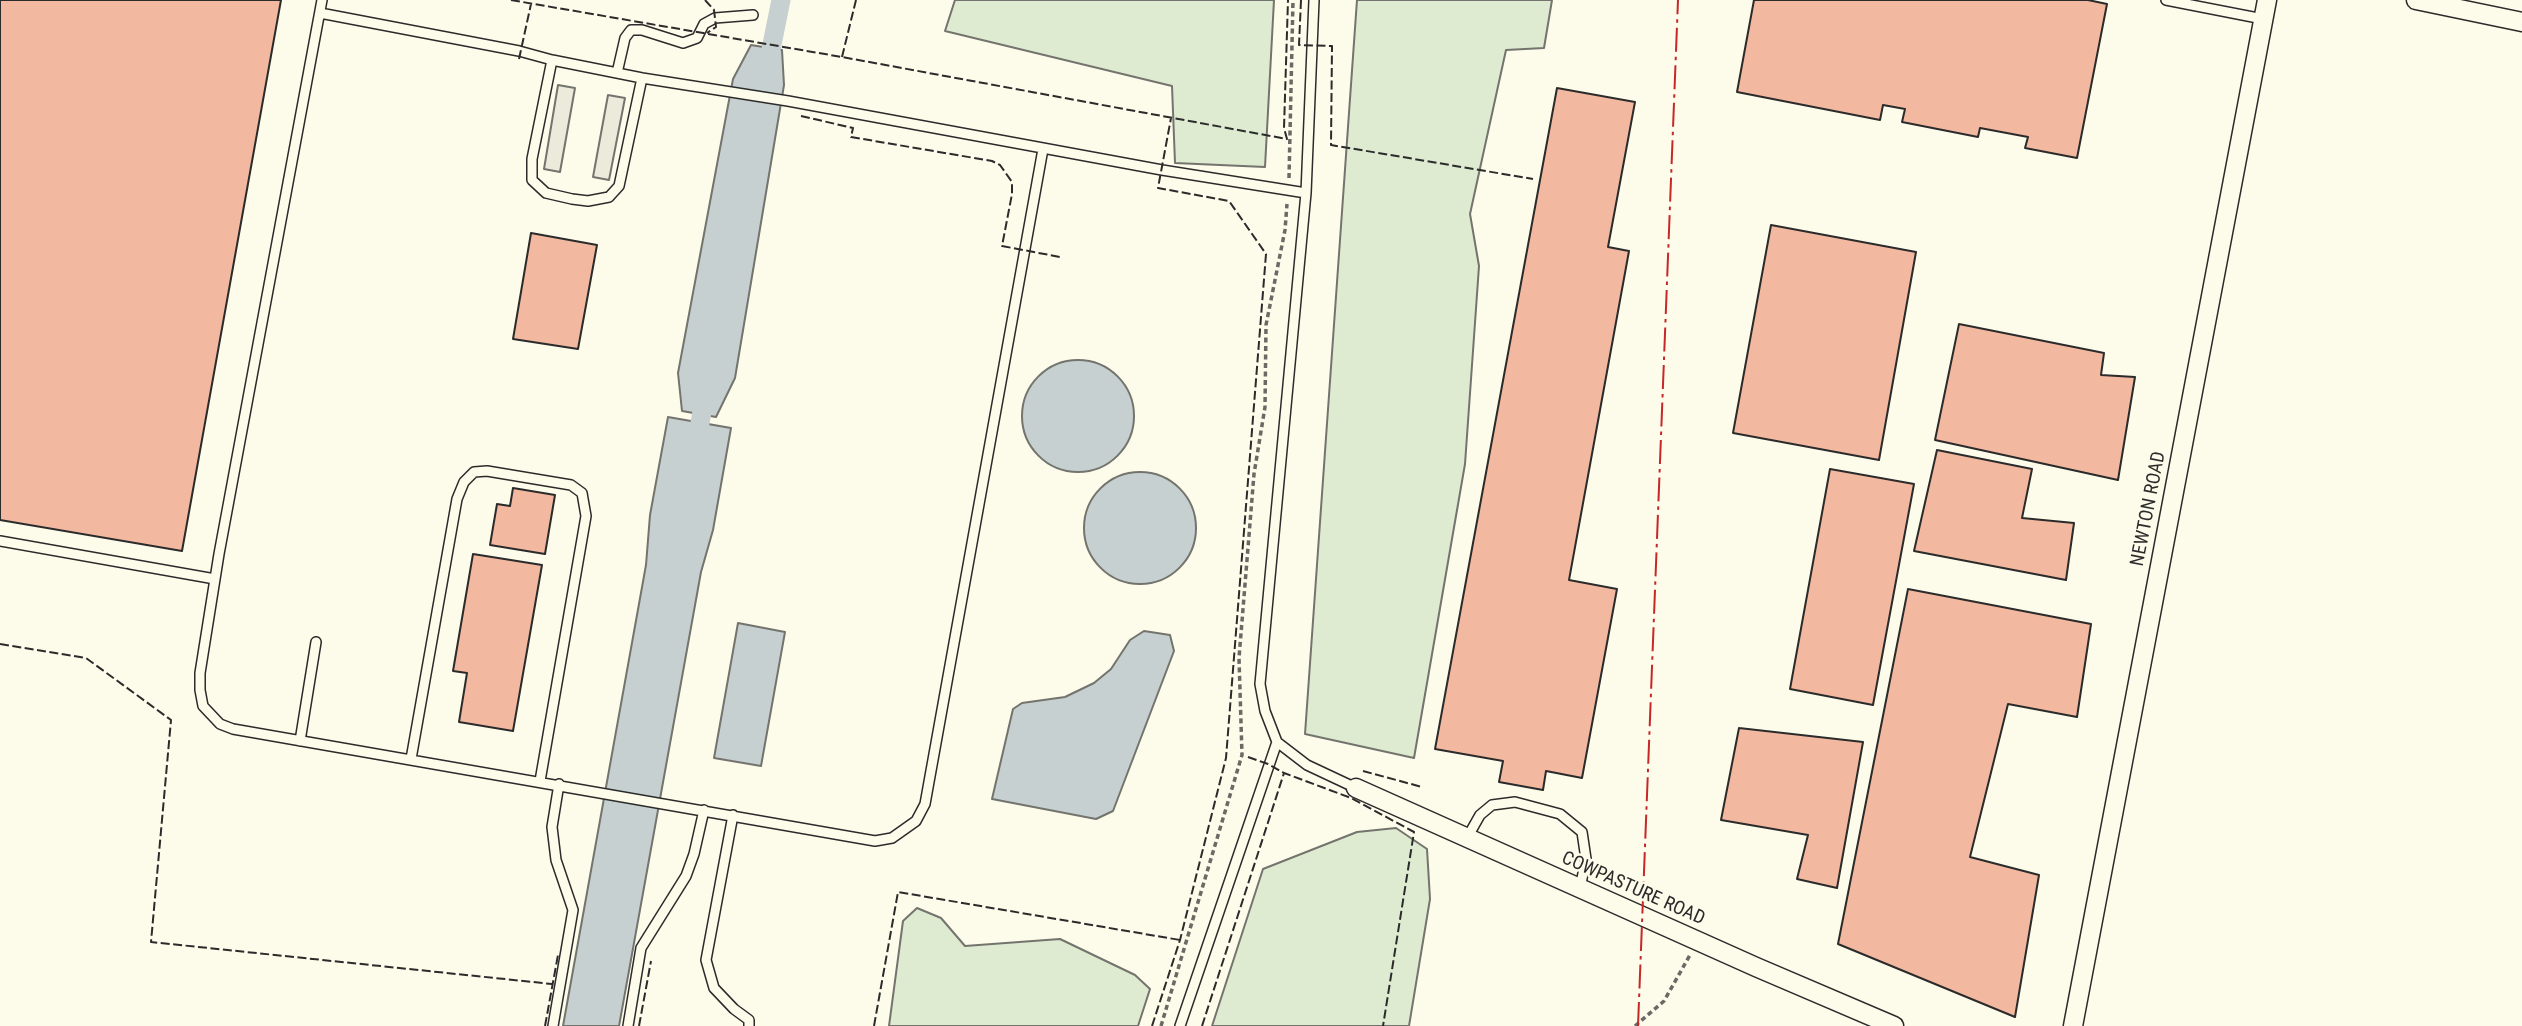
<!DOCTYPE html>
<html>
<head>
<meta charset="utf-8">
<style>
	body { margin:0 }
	canvas { display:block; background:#fdfbea }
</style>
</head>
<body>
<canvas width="2522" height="1026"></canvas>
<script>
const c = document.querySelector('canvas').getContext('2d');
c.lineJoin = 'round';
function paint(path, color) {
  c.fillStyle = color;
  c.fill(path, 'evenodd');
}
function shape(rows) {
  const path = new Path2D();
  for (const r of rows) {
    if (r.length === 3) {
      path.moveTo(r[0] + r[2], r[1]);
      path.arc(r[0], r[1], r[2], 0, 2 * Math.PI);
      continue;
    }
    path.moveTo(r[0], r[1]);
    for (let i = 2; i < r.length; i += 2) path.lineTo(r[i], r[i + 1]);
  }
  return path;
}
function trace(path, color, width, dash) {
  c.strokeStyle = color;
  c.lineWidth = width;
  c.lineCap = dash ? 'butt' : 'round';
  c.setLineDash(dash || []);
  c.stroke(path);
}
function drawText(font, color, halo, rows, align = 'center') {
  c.font = font + ' "Roboto Condensed",sans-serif';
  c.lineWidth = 5;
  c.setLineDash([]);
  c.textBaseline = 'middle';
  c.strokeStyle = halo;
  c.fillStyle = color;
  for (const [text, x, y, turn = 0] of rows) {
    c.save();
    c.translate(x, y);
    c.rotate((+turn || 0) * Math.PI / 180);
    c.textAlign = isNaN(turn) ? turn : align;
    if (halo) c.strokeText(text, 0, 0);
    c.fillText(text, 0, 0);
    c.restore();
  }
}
const green = shape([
	[955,0,1274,0,1265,167,1175,163,1172,86,945,31,955,0],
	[1357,0,1552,0,1544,48,1506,50,1470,214,1479,266,1465,464,1414,758,1305,734,1357,0],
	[1396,828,1427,849,1430,899,1409,1026,1212,1026,1263,869,1357,832,1396,828],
	[917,908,941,918,965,946,1060,939,1135,975,1150,989,1138,1026,889,1026,903,921,917,908]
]);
paint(green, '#deebd1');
trace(green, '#74746e', 2);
const parking = shape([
	[558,85,575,88,560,172,544,169,558,85],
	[608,95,625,98,609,180,593,177,608,95]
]);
paint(parking, '#eceadb');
trace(parking, '#74746e', 2);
const water = shape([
	[751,45,782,50,784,85,735,378,716,417,682,411,678,373,733,79,751,45],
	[1078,416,56],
	[668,417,731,428,713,530,701,572,619,1026,563,1026,646,565,650,515,668,417],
	[1140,528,56],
	[738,623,785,632,761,766,714,758,738,623],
	[1144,631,1170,635,1174,651,1113,811,1096,819,992,799,1013,709,1022,703,1065,697,1094,683,1111,669,1130,640,1144,631]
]);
paint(water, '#c7d0d0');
trace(water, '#74746e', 2);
trace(shape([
	[766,74,781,0],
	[700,423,706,389]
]), '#c7d0d0', 19);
const building = shape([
	[0,0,281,0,182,551,0,520,0,0],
	[1754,0,2088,0,2107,4,2077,158,2025,148,2028,137,1980,128,1978,137,1902,122,1905,109,1883,105,1880,120,1737,92,1754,0],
	[1557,88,1635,102,1608,247,1629,251,1569,580,1617,589,1582,778,1546,771,1543,790,1499,782,1503,761,1435,749,1557,88],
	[1771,225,1916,252,1879,460,1733,433,1771,225],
	[531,233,597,245,578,349,513,339,531,233],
	[1959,324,2104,353,2101,375,2135,377,2118,480,1935,440,1959,324],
	[1937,450,2032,469,2022,518,2074,523,2066,580,1914,551,1937,450],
	[1830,469,1914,484,1873,705,1790,689,1830,469],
	[513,488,555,495,545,554,490,545,497,504,510,506,513,488],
	[473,554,542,565,513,731,459,722,467,673,453,671,473,554],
	[1908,589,2091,624,2077,717,2008,704,1970,857,2039,875,2015,1017,1838,944,1908,589],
	[1739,728,1863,742,1837,888,1797,879,1808,835,1721,820,1739,728]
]);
paint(building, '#f2b8a0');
trace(building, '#2b2b2b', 2);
const lane = shape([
	[322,0,219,554,200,673,200,690,203,706,220,724,233,729,875,841,892,838,916,821,925,804,1043,149],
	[1314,0,1306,193,1260,684,1265,711,1277,742,1307,765,1356,788],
	[2166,0,2263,19],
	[320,13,519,51,552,60,642,78,788,101,1162,170,1306,193],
	[552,60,532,159,532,180,546,193,572,199,588,201,609,197,619,186,642,78],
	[617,73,625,38,631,30,642,30,683,43,697,38,704,24,715,18,753,15],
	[0,541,215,579],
	[300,741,316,642],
	[411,759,457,499,464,482,474,472,487,471,571,485,582,493,586,516,540,781],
	[733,815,706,960,714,988,734,1009,749,1020,749,1026],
	[1467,838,1480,815,1492,805,1515,802,1560,814,1582,832,1586,859,1580,888],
	[553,1026,573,910,556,860,552,827,559,784],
	[628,1026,641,948,686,876,694,854,704,810],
	[1180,1026,1277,742]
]);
const street = shape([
	[2416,0,2522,22],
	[1356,788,1756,967,1894,1026],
	[2073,1026,2267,0]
]);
trace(lane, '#2b2b2b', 12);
trace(street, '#2b2b2b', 21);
trace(shape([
	[1289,178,1293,0],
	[1161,1026,1242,755,1239,658,1254,474,1265,407,1266,325,1285,230,1287,204],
	[1635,1026,1664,1001,1690,955]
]), '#6a6964', 3.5, [5, 3.5]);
trace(lane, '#fdfbea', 9);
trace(street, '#fdfbea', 18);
trace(shape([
	[511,0,842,57,1287,139,1284,128,1288,0],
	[705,0,714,10,716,27,707,33],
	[1301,0,1299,45,1332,46,1331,145,1533,179],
	[842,57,856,0],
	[519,59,531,4],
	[801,116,853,128,851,137,992,161,1000,165,1012,182,1012,194,1002,246,1060,257],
	[0,644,86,658,171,720,151,942,552,984],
	[1248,757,1268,764,1284,773,1351,798,1414,832,1383,1026],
	[1363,771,1422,787],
	[545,1026,558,955],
	[639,1026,651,961],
	[874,1026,898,892,1180,940],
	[1152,1026,1180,940,1226,758,1266,254,1229,201,1158,188,1171,118],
	[1202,1026,1284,773]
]), '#2b2b2b', 2, [9, 3.5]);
trace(shape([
	[1638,1026,1678,0]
]), '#c62828', 2, [24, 5, 3.5, 5]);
drawText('19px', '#2b2b2b', '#fdfbea', [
	["NEWTON ROAD",2149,509,-79],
	["COWPASTURE ROAD",1633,889,24]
]);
</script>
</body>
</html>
